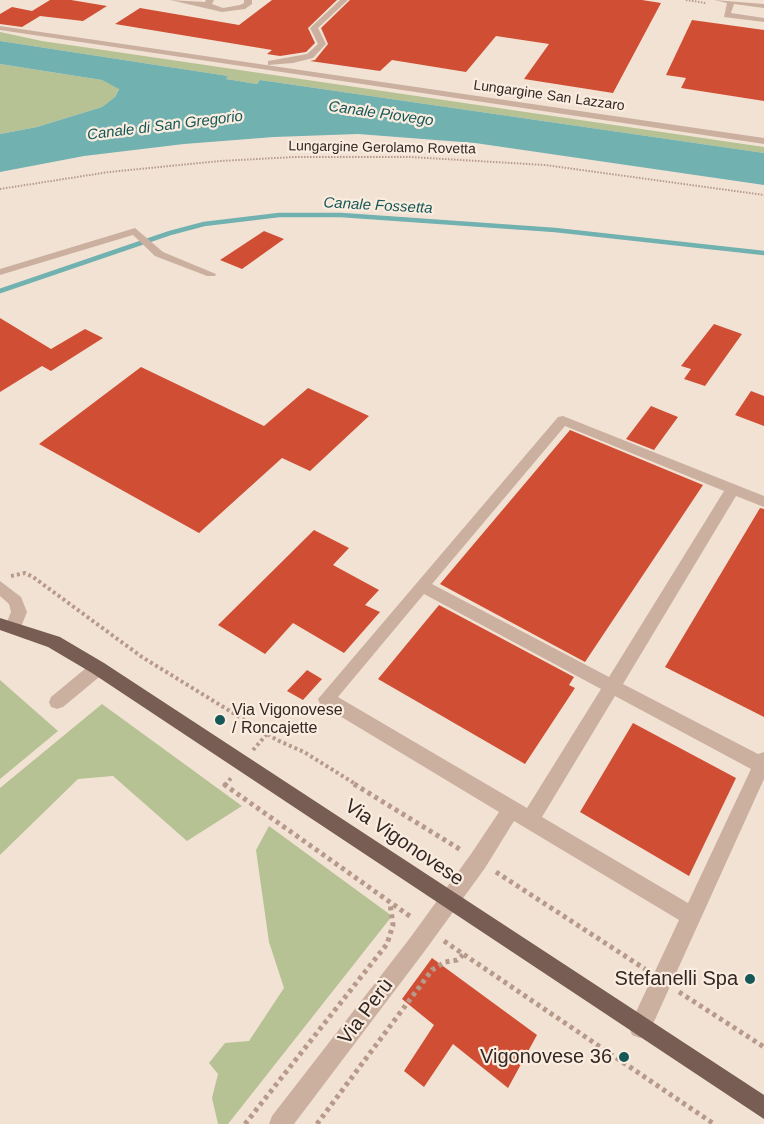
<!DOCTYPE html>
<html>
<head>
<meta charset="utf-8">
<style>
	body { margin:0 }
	canvas { display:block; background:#f2e2d4 }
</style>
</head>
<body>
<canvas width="764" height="1124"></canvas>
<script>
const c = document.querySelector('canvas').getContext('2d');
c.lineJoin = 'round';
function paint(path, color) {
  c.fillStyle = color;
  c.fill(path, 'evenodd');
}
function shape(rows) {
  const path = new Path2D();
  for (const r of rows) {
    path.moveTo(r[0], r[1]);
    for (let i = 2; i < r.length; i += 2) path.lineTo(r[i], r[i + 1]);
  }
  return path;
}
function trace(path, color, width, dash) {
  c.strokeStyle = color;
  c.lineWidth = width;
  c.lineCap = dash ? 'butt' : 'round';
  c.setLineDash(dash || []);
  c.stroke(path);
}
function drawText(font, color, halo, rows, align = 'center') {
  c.font = font + ' Arial,sans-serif';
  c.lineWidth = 4.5;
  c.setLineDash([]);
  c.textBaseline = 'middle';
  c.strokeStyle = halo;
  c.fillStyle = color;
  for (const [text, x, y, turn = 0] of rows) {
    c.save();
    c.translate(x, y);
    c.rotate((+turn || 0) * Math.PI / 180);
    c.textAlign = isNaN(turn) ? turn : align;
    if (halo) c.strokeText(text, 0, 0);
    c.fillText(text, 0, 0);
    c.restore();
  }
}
paint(shape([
	[0,32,42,41,764,147,764,153,260,80,257,84,226,79,228,76,0,41],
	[0,64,102,80,119,88,115,97,102,107,37,127,0,134],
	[0,680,58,731,0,779],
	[102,704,242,806,187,841,113,776,78,779,0,855,0,788],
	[269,826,392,916,228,1124,218,1124,212,1098,218,1074,209,1063,225,1043,249,1041,284,988,269,942,256,850]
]), '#b6c294');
paint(shape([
	[0,41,228,76,226,79,257,84,260,80,764,153,764,185,475,143,358,134,274,137,184,144,84,156,0,172,0,134,37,127,102,107,115,97,119,89,102,80,0,64]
]), '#71b1b0');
trace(shape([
	[0,291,170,233,204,224,279,215,341,215,555,230,764,253]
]), '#71b1b0', 4.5);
paint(shape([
	[50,0,71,0,107,6,83,21,40,16,22,27,0,24,0,14,12,7,32,11],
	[272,0,337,0,308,28,315,43,306,52,280,56,267,54,272,50,115,24,140,8,239,25],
	[350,0,642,0,661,3,613,93,524,79,549,44,496,36,466,72,392,60,380,71,310,61,315,60,328,44,321,28],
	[692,20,764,30,764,101,681,88,686,78,666,75],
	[264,231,284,239,242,269,220,260],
	[0,318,51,349,85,329,103,338,51,371,42,366,0,392],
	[714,324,742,334,705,386,684,379,691,369,681,366],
	[141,367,264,426,308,388,369,416,310,471,282,458,199,533,39,444],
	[751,391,764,396,764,426,735,415],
	[651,406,678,417,654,450,626,439],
	[570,430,703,485,585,662,440,584],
	[760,508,764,509,764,717,665,667],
	[314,530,349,548,333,565,379,590,365,605,380,612,344,653,293,623,265,654,218,625],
	[439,605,574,677,569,685,575,688,525,764,378,679],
	[307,670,322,679,303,700,287,691],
	[633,723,736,778,689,876,580,812],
	[432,958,537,1035,508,1088,453,1044,424,1087,404,1071,434,1025,402,999]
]), '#d04f34');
trace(shape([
	[686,0,706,3],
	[0,189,109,172,220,161,295,157,410,157,545,165,764,195]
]), '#b79a8a', 2, [1.5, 1.5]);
trace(shape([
	[11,576,25,573,33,577,142,657,277,740,304,752,357,785],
	[253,750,267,734],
	[225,785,232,777]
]), '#b79a8a', 4, [3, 3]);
trace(shape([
	[226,784,225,785,411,917],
	[354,784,461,850],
	[496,872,645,969],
	[444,941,714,1124],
	[679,992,764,1047],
	[245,1124,387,944,393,925,390,903],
	[317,1124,432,970,445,962,457,960,463,955]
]), '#b79a8a', 5, [4, 4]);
paint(shape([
	[170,0,205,2,206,0,214,0,212,4,223,8,240,5,244,3,244,0,252,0,252,4,245,9,222,12,170,0],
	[340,0,348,0,318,28,326,44,313,58,293,63,268,65,268,61,307,54,318,44,310,28,340,0],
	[714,0,764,4,764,8,734,4,731,13,764,18,764,22,724,17,727,3,714,0],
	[0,26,764,138,764,144,0,30,0,26],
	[135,228,163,252,216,274,215,276,207,276,155,256,133,235,0,275,0,269,135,228],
	[563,416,764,496,764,507,736,496,623,684,758,754,764,752,764,779,648,1035,640,1038,632,1035,629,1027,679,920,514,821,485,868,424,952,294,1124,269,1124,272,1116,410,938,471,854,499,812,320,704,318,699,558,417,563,416],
	[565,426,724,491,609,677,432,584,565,426],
	[424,594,601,689,527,808,338,697,424,594],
	[615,696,751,769,688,903,542,817,615,696],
	[0,581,21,597,27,612,19,632,13,633,7,632,5,627,11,612,9,604,0,596,0,581],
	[98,661,104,663,106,668,104,673,63,707,57,709,51,707,49,702,51,697,92,663,98,661]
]), '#cbb0a0');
paint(shape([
	[0,618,60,637,104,663,764,1095,764,1119,92,673,48,647,0,630,0,618]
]), '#775d53');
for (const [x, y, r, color] of [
	[220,720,6,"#165858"],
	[750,979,6,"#165858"],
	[624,1057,6,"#165858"]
]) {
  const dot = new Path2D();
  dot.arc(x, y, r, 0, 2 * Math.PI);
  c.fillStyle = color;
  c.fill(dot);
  trace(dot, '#faede0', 2);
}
drawText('14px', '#342824', '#faede0', [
	["Lungargine San Lazzaro",549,96,8],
	["Lungargine Gerolamo Rovetta",382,148,1]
]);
drawText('italic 15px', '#165858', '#faede0', [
	["Canale Piovego",381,114,8],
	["Canale di San Gregorio",165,126,-7],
	["Canale Fossetta",378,206,3]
]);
drawText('16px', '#342824', '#faede0', [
	["Via Vigonovese",232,711],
	["/ Roncajette",232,729]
], 'left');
drawText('20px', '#342824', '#faede0', [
	["Via Vigonovese",404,843,34],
	["Via Perù",366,1012,-53]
]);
drawText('20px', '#342824', '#faede0', [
	["Stefanelli Spa",738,979],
	["Vigonovese 36",612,1057]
], 'right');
</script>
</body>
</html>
